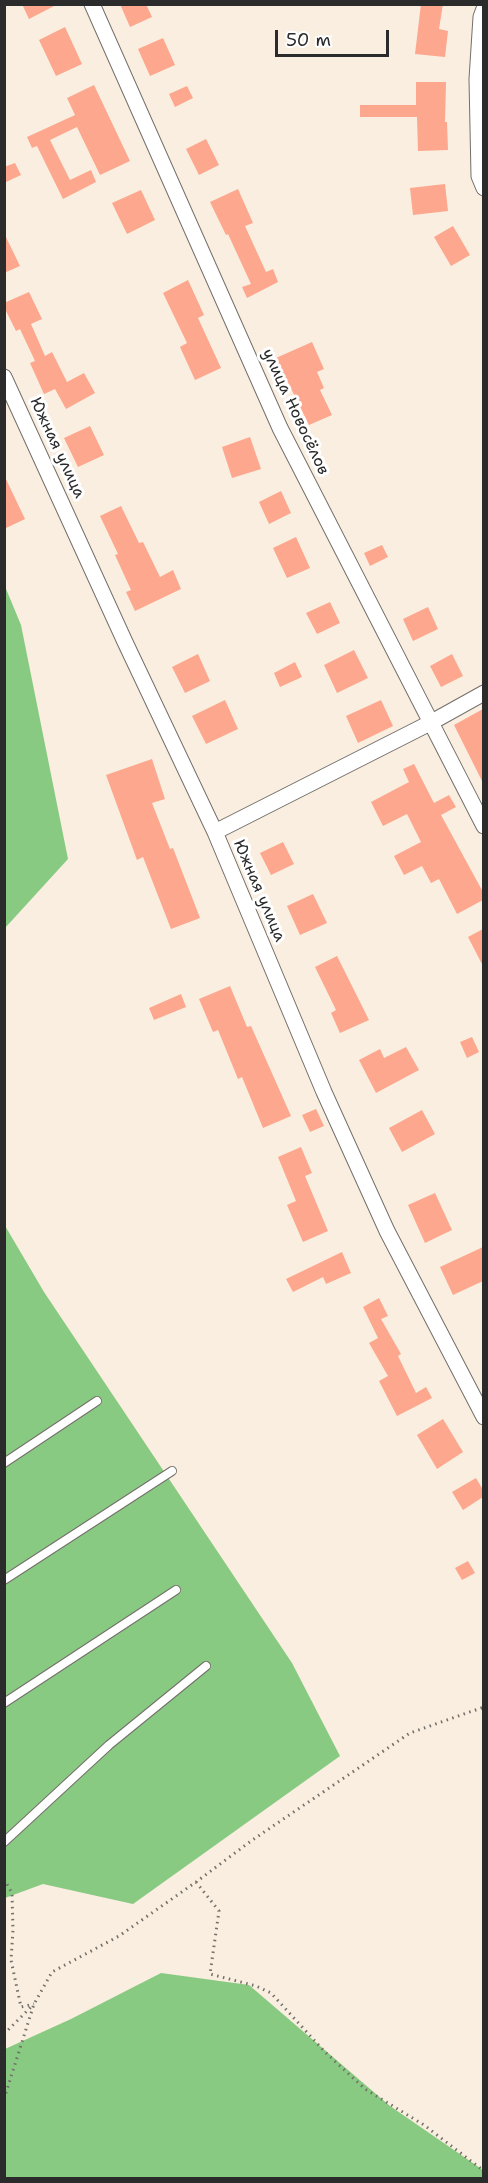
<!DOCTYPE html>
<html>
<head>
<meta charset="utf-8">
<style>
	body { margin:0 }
	#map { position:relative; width:488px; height:2183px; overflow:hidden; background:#f9eedf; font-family:"Shantell Sans",sans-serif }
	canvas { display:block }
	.frame { position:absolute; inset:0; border:6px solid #2b2b2b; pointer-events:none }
	.scale { position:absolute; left:275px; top:30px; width:114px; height:27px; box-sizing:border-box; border:3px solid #2b2b2b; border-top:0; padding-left:8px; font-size:18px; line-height:21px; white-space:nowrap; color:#2b2b2b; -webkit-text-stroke:4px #fff; paint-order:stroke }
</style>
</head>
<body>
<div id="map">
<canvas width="488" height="2183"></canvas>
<div class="frame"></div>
<div class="scale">50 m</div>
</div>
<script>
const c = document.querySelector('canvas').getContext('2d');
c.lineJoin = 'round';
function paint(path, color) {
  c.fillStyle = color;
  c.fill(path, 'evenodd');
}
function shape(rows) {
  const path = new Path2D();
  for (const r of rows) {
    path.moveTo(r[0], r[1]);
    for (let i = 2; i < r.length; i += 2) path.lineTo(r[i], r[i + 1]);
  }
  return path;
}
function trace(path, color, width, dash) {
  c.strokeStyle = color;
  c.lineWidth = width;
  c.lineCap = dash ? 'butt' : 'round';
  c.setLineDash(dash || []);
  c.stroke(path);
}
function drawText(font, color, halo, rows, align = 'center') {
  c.font = font + ' "Shantell Sans",sans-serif';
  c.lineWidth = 6;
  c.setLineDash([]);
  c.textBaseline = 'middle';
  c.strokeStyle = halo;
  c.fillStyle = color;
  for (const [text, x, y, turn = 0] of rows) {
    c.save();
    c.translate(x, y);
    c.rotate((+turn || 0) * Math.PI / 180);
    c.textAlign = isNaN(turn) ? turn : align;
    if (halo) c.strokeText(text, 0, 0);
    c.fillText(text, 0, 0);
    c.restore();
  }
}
paint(shape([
	[4,584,21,625,68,859,5,928],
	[4,1224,44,1292,292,1663,340,1756,133,1904,43,1884,5,1898],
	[161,1973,249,1985,390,2106,483,2170,483,2178,5,2178,5,2049,71,2019]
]), '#88ca82');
paint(shape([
	[22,4,58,4,29,19],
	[120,4,146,4,152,17,130,27],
	[421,4,443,4,439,29,448,31,445,57,415,54],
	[65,27,82,64,56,76,39,40],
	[163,38,175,65,150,76,138,49],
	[416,82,446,82,445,122,447,122,448,150,418,151,417,117,360,117,360,105,416,105],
	[94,85,130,161,100,175,77,127,50,140,70,180,91,170,96,182,63,199,37,146,32,148,27,137,75,115,67,98],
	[187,86,193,98,175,107,169,94],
	[206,139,219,165,199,175,186,149],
	[15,163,21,175,4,183,4,167],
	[445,184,448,211,413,215,410,188],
	[238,189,253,223,245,226,266,272,273,269,278,282,247,298,242,287,251,284,228,234,226,235,210,202],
	[141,190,155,220,127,234,112,203],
	[453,226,470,255,451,266,434,237],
	[4,233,20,266,4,273],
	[188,280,204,315,198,318,221,368,195,380,180,347,187,343,163,293],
	[29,292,42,319,31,324,45,356,52,352,67,382,84,373,95,393,66,409,55,389,44,394,30,363,35,361,20,329,16,331,4,307,4,303],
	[312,342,324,369,317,372,324,388,320,390,332,415,309,425,276,358],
	[90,426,104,455,78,467,64,438],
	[250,437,261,469,232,478,222,447],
	[4,475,25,519,4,529],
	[281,491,291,513,269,524,259,502],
	[121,506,139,543,143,542,160,577,173,570,181,589,135,611,126,592,131,590,115,555,118,554,100,516],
	[296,537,310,568,287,578,273,548],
	[382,545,388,557,370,566,364,553],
	[330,602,340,623,317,634,306,613],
	[428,607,438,629,413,641,403,619],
	[354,650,368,678,337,693,324,665],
	[198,654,210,681,185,693,172,667],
	[452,654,463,676,441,687,430,666],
	[295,662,302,677,280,687,274,673],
	[225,700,238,729,206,744,192,716],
	[381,700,393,726,358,743,346,716],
	[483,709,483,783,454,725],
	[152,759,165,799,152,803,170,849,173,848,200,918,171,929,143,857,137,860,106,775],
	[414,764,434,803,449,795,456,807,441,815,483,892,483,900,457,914,439,879,431,883,422,866,404,875,394,856,421,842,407,814,383,826,371,802,409,782,403,769],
	[283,842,294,864,271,875,260,853],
	[313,894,327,923,300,935,287,906],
	[483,929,483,966,468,937],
	[337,956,369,1020,340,1033,331,1013,336,1010,315,967],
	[230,986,247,1027,251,1026,291,1116,263,1128,242,1077,238,1079,218,1030,213,1032,199,999],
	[181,994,186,1007,154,1020,149,1008],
	[472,1037,479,1052,467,1058,460,1042],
	[406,1047,419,1070,376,1093,359,1060,380,1049,384,1058],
	[316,1109,324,1126,310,1132,302,1115],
	[422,1110,435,1134,402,1152,389,1128],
	[301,1147,312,1173,305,1176,328,1231,303,1242,287,1205,296,1201,278,1157],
	[435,1193,452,1230,425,1243,408,1205],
	[483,1247,483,1281,453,1295,440,1267],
	[342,1252,351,1273,326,1284,323,1277,293,1292,286,1279],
	[379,1298,388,1316,381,1319,401,1354,398,1356,416,1393,426,1387,432,1398,397,1416,379,1381,388,1376,369,1343,378,1338,363,1307],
	[443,1419,463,1452,437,1469,417,1435],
	[476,1478,483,1490,483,1497,463,1510,452,1492],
	[468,1561,475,1573,462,1580,455,1568]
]), '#fda78e');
const lane = shape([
	[4,1463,97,1401],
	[4,1580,172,1471],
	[4,1703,176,1590],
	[4,1842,109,1745,206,1666]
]);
const street = shape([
	[92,4,280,428,484,826],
	[484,9,481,17,477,79,479,176,484,188],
	[4,377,125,642,215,832,324,1092,387,1231,484,1417],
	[215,832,430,723,484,693]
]);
trace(lane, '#736f6a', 10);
trace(street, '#736f6a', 17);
trace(shape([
	[4,1879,12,1893,13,1930,11,1960,21,2007,34,2004],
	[196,1882,219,1911,210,1974,256,1986,271,1993,325,2052,365,2089,424,2125,484,2171],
	[4,2034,33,2005],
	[4,2099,34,2004,52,1972,119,1936,196,1882,251,1841,410,1733,484,1707]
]), '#736f6a', 3, [1.5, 4.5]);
trace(lane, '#fff', 8);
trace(street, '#fff', 15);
drawText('16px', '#2b2b2b', '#fff', [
	["улица Новосёлов",295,412,65],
	["Южная улица",57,448,65],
	["Южная улица",259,891,67]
]);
</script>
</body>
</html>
